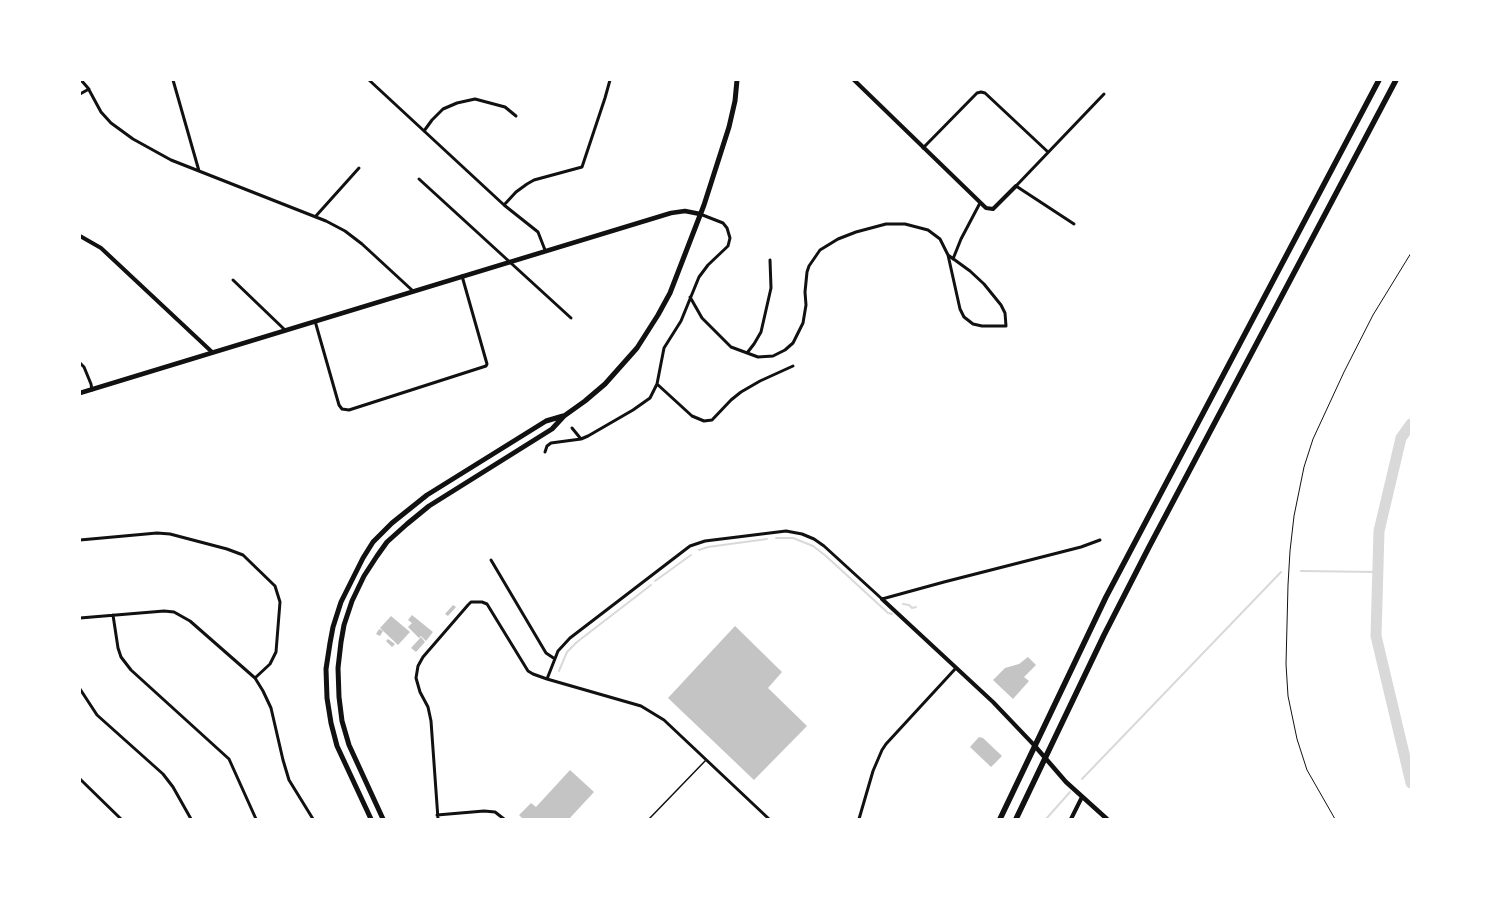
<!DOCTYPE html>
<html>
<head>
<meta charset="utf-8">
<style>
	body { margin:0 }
	#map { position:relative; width:1491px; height:899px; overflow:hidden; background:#fff; font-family:Helvetica,sans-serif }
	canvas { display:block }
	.frame { position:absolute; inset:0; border:81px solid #fff; pointer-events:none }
</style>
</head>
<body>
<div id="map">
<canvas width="1491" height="899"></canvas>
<div class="frame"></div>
</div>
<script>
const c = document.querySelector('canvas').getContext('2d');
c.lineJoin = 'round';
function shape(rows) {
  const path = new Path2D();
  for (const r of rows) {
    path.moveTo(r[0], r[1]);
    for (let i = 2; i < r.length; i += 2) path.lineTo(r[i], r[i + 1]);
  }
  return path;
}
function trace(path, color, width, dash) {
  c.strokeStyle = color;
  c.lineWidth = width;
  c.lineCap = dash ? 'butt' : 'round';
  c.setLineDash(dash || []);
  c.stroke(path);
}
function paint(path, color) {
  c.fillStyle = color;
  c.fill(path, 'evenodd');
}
trace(shape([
	[776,538,793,538,813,546,826,556,888,613,892,614],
	[699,550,708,547,767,539],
	[1301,571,1377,572],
	[655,581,691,555],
	[903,604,909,605,912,608,916,607],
	[559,671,567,652,577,642,651,585],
	[1082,779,1281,572],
	[1046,819,1070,792]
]), '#d9d9d9', 2);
trace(shape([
	[1411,424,1401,438,1379,531,1376,636,1411,783]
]), '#d9d9d9', 11);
paint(shape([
	[453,605,456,607,448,616,445,614],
	[412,615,433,632,426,641,421,636,419,638,408,627,412,623,408,620],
	[391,616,410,632,398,645,380,628],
	[735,626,782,672,768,688,807,726,754,780,668,698],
	[379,629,383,631,380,636,376,634],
	[421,637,425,642,416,652,411,648],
	[388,639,395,644,392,647,386,641],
	[1028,657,1036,665,1024,677,1029,681,1013,699,993,680,1005,668,1019,664],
	[979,737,983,738,1002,756,991,767,970,747],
	[570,770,594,792,569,819,523,819,519,815,531,803,536,807]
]), '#c4c4c4');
trace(shape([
	[1335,819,1307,770,1297,739,1288,696,1286,664,1288,585,1290,551,1294,516,1304,467,1313,439,1344,372,1373,315,1411,253]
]), '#111', 1);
trace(shape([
	[649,819,706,760]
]), '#111', 1.5);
trace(shape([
	[81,80,88,88,101,112,111,123,133,139,171,160,326,221,345,231,362,244,413,291],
	[173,80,199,171],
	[369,80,504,205,538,232,545,250],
	[80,94,89,89],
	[424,131,432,120,443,109,457,103,475,99,505,107,516,116],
	[923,148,977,93,981,92,985,93,1048,152],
	[419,179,571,318],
	[504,205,516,192,527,184,534,180,582,167,605,98,610,80],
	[315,217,359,168],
	[1074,224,1016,186,1104,94],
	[953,259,961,239,980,203],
	[233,280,285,330],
	[690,297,702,318,731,347,758,357,773,356,785,350,793,343,803,323,806,305,805,292,807,272,809,266,820,250,838,239,856,232,886,224,905,224,928,230,940,239,948,255,960,309,964,317,973,324,982,326,1006,326,1005,313,1001,305,984,284,970,271,948,255],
	[315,321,339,405,342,409,349,410,486,366,487,364,462,276],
	[747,353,754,344,761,332,771,288,770,260],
	[80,363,84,367,91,384,92,390],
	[657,384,692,416,704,421,712,420,731,400,741,392,760,381,793,366],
	[572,428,581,439],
	[545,452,547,446,551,443,581,439,588,436,633,410,650,398,657,384,664,348,681,321,699,277,708,265,728,246,730,238,727,228,723,223,700,214],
	[80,540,157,533,170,534,227,549,243,555,275,586,280,602,276,652,270,664,255,678],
	[491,560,546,653,555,659],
	[113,615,118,648,121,657,131,670,229,759,256,819],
	[80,618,164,611,174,612,190,621,255,678,263,691,271,708,283,760,289,780,313,819],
	[547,679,558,651,570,638,690,546,705,541,786,531,802,534,814,539,824,546,882,599,944,582,1081,547,1100,540],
	[80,689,97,715,163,774,173,787,191,819],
	[80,779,121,819],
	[437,815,484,811,495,812,504,819],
	[438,819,431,721,428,707,420,692,416,678,418,666,423,657,468,605,471,602,482,602,487,604,528,671,533,674,547,679,641,706,664,720,769,819],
	[859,819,873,771,882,750,886,744,956,668]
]), '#111', 3);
trace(shape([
	[854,80,986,208,993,209,1016,186],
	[80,236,101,248,212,352],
	[882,599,993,702,1034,745],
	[1071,819,1082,797]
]), '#111', 4);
trace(shape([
	[80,393,671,213,685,211,700,214],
	[1034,745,1066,782,1107,819]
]), '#111', 4.5);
trace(shape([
	[371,819,337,746,331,723,327,698,326,669,330,643,333,627,341,602,363,558,373,542,392,523,427,495,546,421,563,416],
	[383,819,349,745,342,721,339,697,338,668,341,642,344,625,352,601,364,576,377,556,387,542,407,524,429,506,552,429,564,416,585,401,605,384,637,348,658,315,670,293,704,205,729,127,735,101,737,80]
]), '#111', 5);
trace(shape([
	[1000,819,1106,597,1379,80],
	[1016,819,1104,635,1149,547,1396,80]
]), '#111', 5.5);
</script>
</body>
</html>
